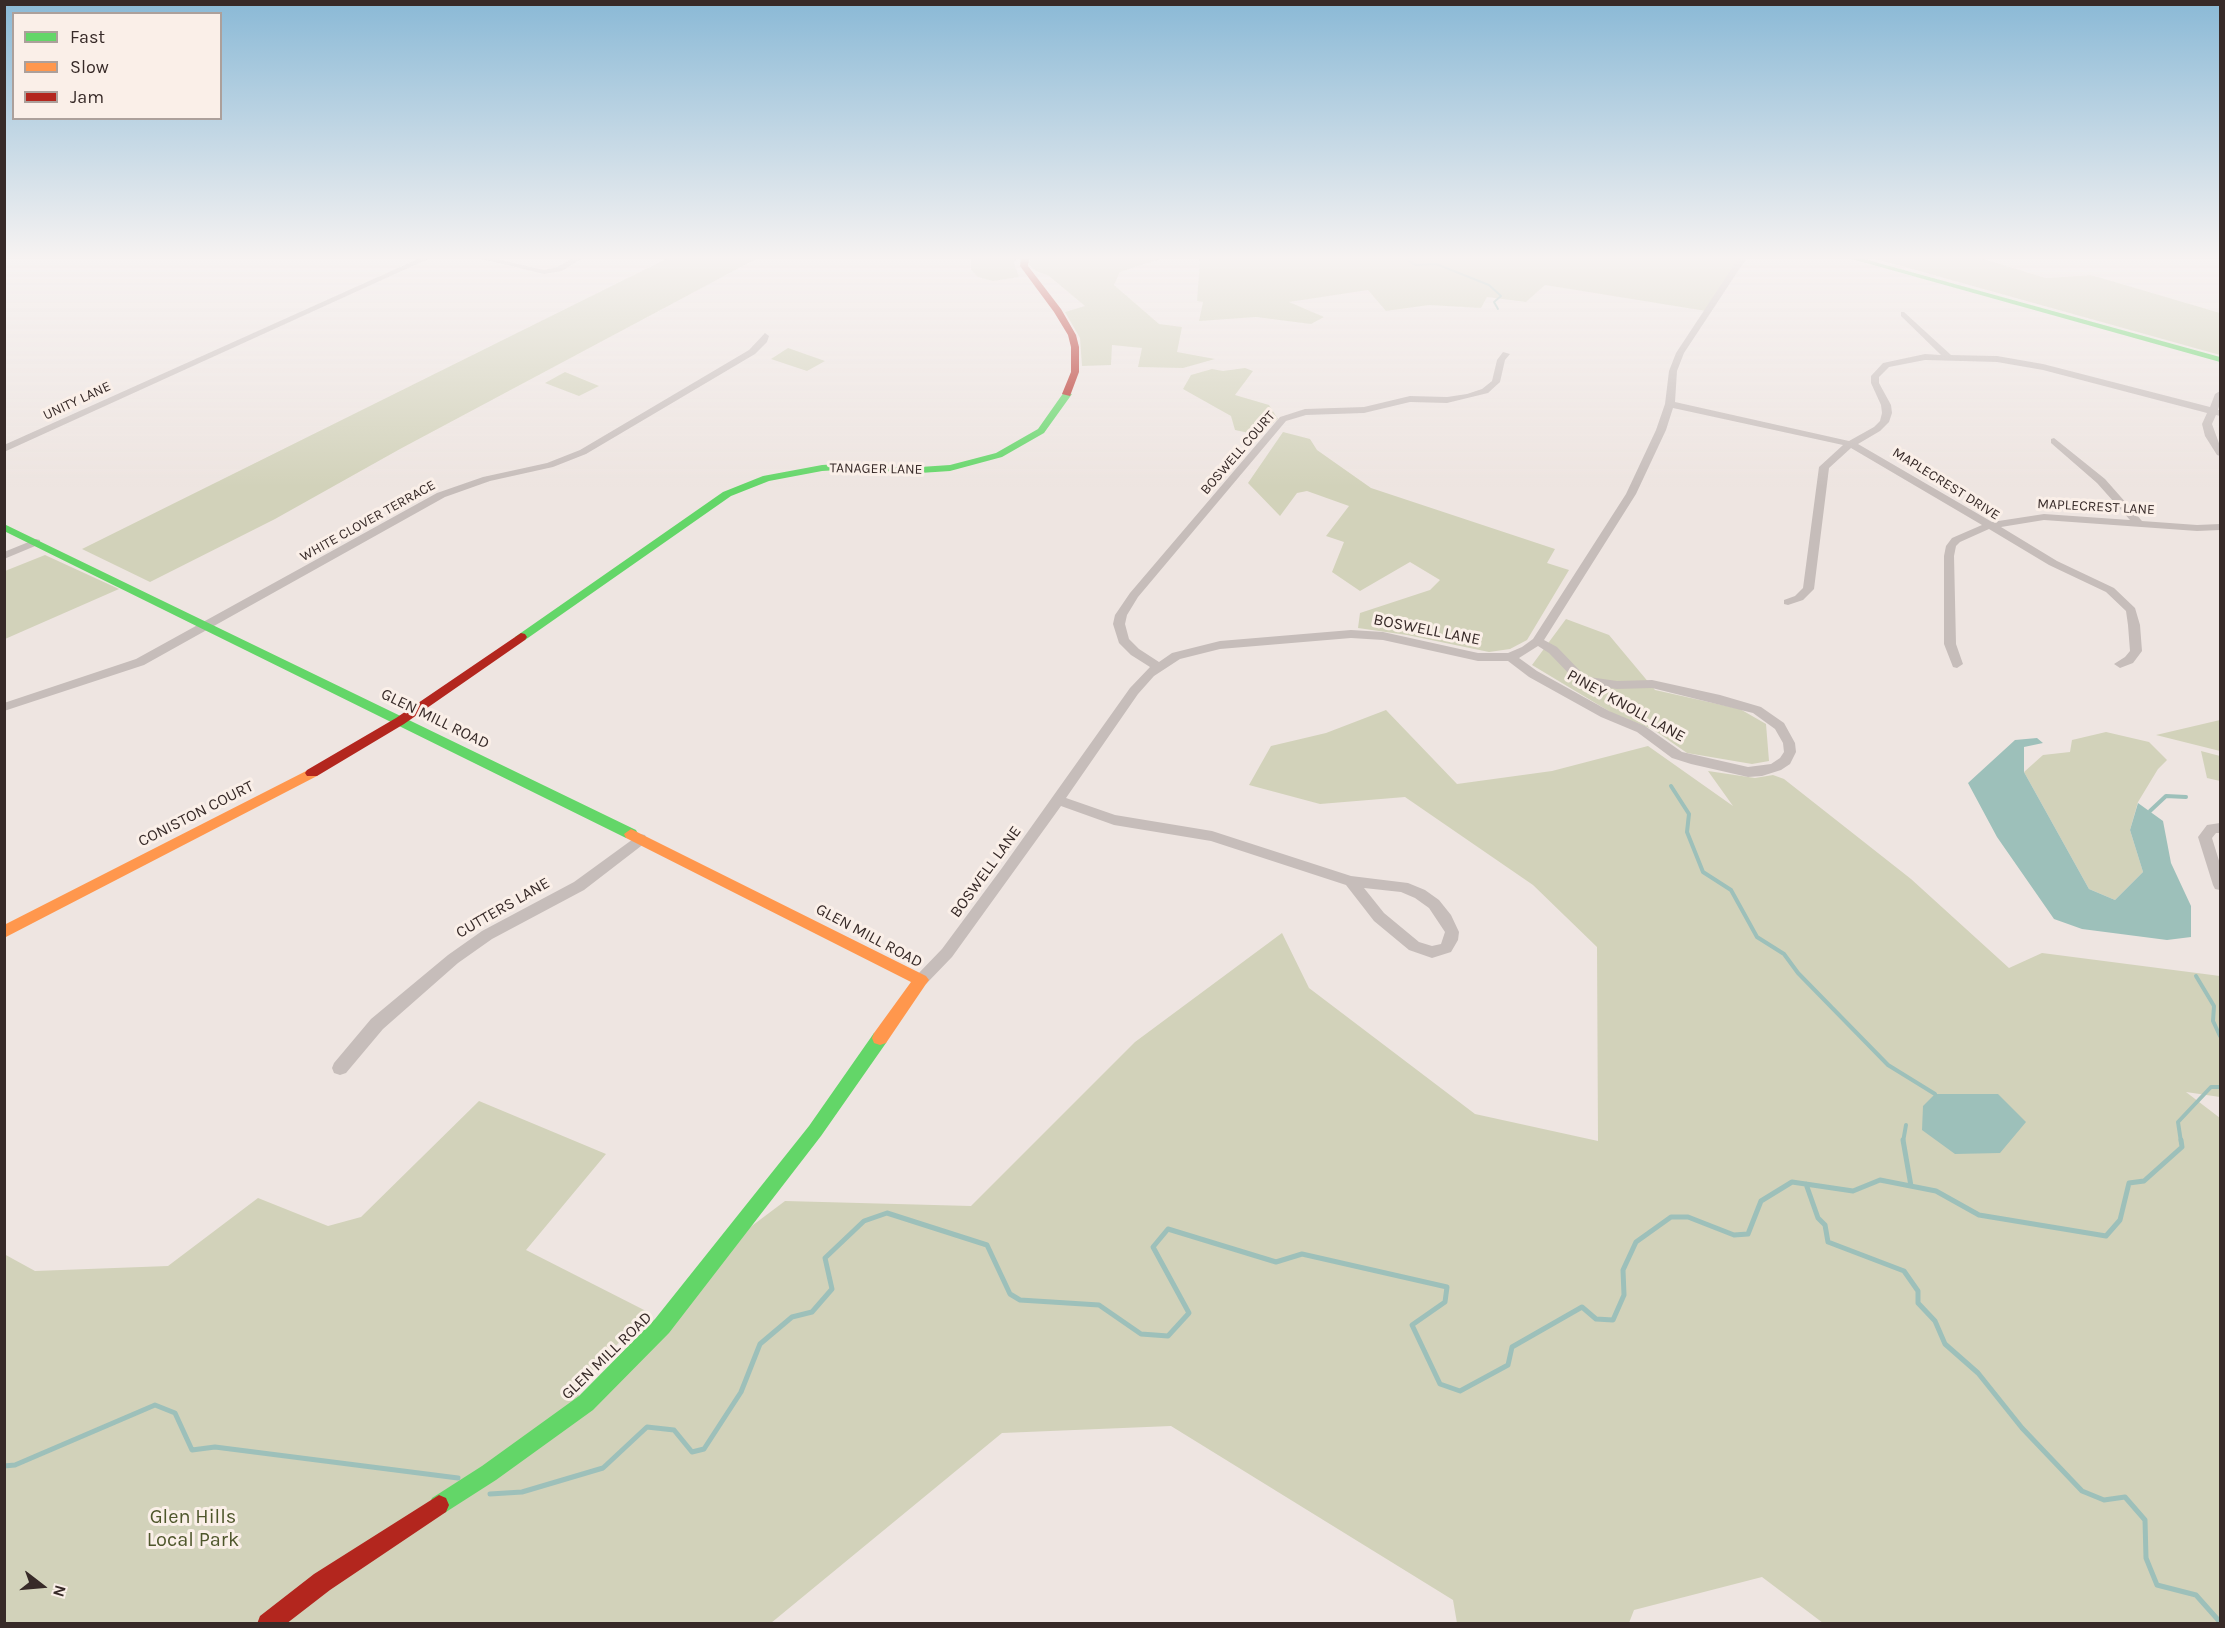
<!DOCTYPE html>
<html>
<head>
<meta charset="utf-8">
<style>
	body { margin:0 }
	#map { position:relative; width:2225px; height:1628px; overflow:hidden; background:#eee5e1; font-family:Karla,sans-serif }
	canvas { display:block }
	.frame { position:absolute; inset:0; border:6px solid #372a28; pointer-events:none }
	.legend { position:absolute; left:12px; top:12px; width:210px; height:108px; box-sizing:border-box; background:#faefe8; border:2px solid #aca09b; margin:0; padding:8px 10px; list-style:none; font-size:18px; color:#372a28 }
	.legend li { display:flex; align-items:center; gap:12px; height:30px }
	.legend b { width:30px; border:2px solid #aca09b }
	.north { position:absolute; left:12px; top:1556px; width:60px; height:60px; -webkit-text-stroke:4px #faefe8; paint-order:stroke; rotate:106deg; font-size:16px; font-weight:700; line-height:24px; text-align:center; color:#372a28 }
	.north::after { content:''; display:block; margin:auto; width:21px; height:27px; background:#372a28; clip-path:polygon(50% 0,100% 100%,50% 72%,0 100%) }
</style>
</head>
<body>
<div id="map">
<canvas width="2225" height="1628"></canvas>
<div class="frame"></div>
<ul class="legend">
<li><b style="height:8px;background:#63d668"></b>Fast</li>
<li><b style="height:8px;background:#ff974d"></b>Slow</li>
<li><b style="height:8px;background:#b3261e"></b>Jam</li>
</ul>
<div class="north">N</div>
</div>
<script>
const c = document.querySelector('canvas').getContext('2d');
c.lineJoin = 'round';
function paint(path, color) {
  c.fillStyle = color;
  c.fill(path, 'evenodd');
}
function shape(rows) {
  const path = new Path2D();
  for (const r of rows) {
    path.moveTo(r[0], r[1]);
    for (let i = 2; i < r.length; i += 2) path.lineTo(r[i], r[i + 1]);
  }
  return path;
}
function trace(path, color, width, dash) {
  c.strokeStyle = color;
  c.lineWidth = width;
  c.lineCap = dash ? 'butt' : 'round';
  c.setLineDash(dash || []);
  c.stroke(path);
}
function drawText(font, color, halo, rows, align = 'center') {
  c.font = font + ' Karla,sans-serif';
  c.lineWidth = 6;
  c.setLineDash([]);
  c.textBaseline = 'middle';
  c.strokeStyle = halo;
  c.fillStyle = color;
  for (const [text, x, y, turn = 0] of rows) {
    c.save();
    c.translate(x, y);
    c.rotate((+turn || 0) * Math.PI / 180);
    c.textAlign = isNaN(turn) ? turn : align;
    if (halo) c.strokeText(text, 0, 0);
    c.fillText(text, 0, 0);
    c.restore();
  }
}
paint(shape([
	[666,259,756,259,400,449,275,519,150,582,82,549],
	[971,259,1016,259,1014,263,1019,277,993,281,978,277,971,270],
	[1031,259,1160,259,1120,272,1114,285,1159,324,1182,327,1177,352,1215,359,1183,368,1138,367,1142,348,1112,345,1111,365,1082,366,1080,338,1065,312,1085,306,1049,276,1036,271,1029,265],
	[1200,259,1742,259,1706,311,1545,285,1526,302,1487,297,1481,308,1429,305,1386,311,1368,290,1289,302,1324,317,1311,324,1256,317,1199,321,1203,302,1197,301],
	[1876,259,1983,259,2046,278,2091,275,2220,313,2220,355],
	[788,348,825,361,807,371,771,359],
	[1245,368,1253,371,1235,395,1269,405,1278,419,1258,435,1235,430,1231,416,1183,389,1191,375,1212,369,1223,371],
	[565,372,599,386,579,396,545,383],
	[1283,432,1310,439,1317,450,1371,488,1555,549,1547,563,1569,570,1527,640,1510,649,1489,652,1407,635,1358,628,1360,613,1430,590,1440,580,1410,562,1360,591,1332,572,1344,542,1326,536,1349,506,1307,491,1297,493,1280,516,1248,483],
	[45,555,119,589,5,639,5,571],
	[1566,619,1609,635,1655,690,1740,709,1766,724,1769,761,1752,764,1687,753,1654,730,1612,713,1532,665],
	[1386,710,1457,784,1552,771,1648,746,1733,806,1708,771,1755,778,1773,775,1784,779,1911,879,2009,968,2042,953,2220,976,2220,1097,2186,1092,2220,1118,2220,1623,1823,1623,1762,1577,1634,1610,1629,1623,1457,1623,1453,1600,1171,1426,1002,1433,771,1623,5,1623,4,1254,35,1271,168,1266,258,1198,328,1226,361,1217,479,1101,606,1154,526,1250,648,1312,574,1390,586,1403,725,1246,785,1201,971,1206,1135,1042,1282,933,1309,988,1475,1114,1598,1141,1597,947,1533,885,1405,797,1320,804,1249,785,1271,746,1326,733],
	[2220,720,2220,751,2156,735],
	[2106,732,2149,742,2167,760,2158,769,2138,802,2130,830,2143,872,2115,900,2089,889,2024,772,2043,755,2070,752,2072,740],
	[2201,751,2220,756,2220,781,2207,778]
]), '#d2d2ba');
paint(shape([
	[2037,738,2043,743,2024,747,2024,772,2089,889,2115,900,2143,872,2130,830,2138,803,2163,821,2171,863,2191,906,2191,937,2167,940,2082,929,2054,919,1997,837,1968,783,2015,740],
	[1935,1094,1998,1094,2026,1122,2000,1153,1955,1154,1922,1130,1923,1106]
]), '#9dc0ba');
trace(shape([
	[1405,259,1416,265,1436,264,1489,285,1501,296,1494,302,1498,309]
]), '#9dc0ba', 2);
trace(shape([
	[1671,786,1689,814,1687,832,1703,872,1731,890,1757,937,1784,954,1798,973,1888,1065,1935,1094],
	[2150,811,2166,796,2186,797],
	[2196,976,2214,1006,2213,1021,2220,1036],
	[1903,1142,1906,1125],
	[2181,1142,2178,1122,2211,1087,2220,1087]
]), '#9dc0ba', 4);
trace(shape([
	[1903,1140,1911,1186],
	[1806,1184,1818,1218,1825,1225,1828,1242,1904,1271,1918,1291,1918,1303,1935,1321,1945,1344,1978,1373,2022,1428,2082,1491,2104,1500,2125,1497,2145,1520,2146,1558,2157,1585,2196,1595,2220,1622],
	[4,1466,15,1465,155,1405,175,1413,192,1450,215,1447,458,1478],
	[490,1494,522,1492,603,1468,647,1427,674,1430,692,1452,704,1449,741,1392,760,1344,792,1317,812,1312,832,1289,825,1258,864,1221,887,1213,987,1245,1010,1294,1020,1300,1099,1305,1141,1334,1168,1336,1189,1313,1153,1247,1168,1229,1276,1262,1302,1254,1447,1287,1445,1302,1412,1325,1440,1384,1460,1391,1508,1365,1512,1347,1582,1307,1596,1319,1613,1320,1624,1295,1623,1270,1636,1242,1671,1217,1688,1217,1734,1235,1748,1234,1761,1201,1792,1182,1853,1191,1880,1180,1936,1191,1979,1215,2106,1236,2120,1220,2129,1183,2144,1181,2182,1147,2181,1140]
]), '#9dc0ba', 5);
paint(shape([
	[418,259,428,259,4,452,4,445,418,259],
	[482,259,496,259,544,270,557,267,572,259,581,259,562,271,544,274,482,259],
	[1738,259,1746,259,1684,353,1677,371,1675,402,1849,441,1874,427,1880,421,1882,413,1881,405,1871,383,1871,376,1883,363,1925,354,1941,355,1901,316,1901,312,1904,312,1951,355,1997,356,2043,364,2210,407,2215,394,2220,391,2220,403,2218,410,2220,410,2220,416,2216,415,2212,424,2220,446,2220,456,2217,455,2205,436,2202,424,2207,413,2043,370,1997,362,1925,360,1889,367,1879,377,1879,383,1891,405,1892,413,1889,422,1880,431,1858,444,1992,522,2044,514,2130,520,2097,483,2051,443,2051,439,2054,438,2105,479,2142,521,2197,525,2220,524,2220,530,2197,531,2044,520,2001,527,2057,561,2114,588,2135,608,2140,625,2142,651,2133,663,2120,668,2114,664,2125,657,2130,651,2128,625,2126,611,2106,592,2049,565,1989,529,1960,542,1956,546,1954,556,1956,644,1963,664,1957,668,1953,667,1944,644,1944,556,1946,546,1952,538,1982,525,1851,448,1829,468,1814,589,1803,600,1788,605,1784,604,1784,600,1795,596,1803,588,1819,467,1843,445,1673,408,1666,430,1636,494,1544,640,1557,647,1584,675,1589,677,1617,681,1652,680,1720,695,1761,707,1784,723,1795,743,1796,752,1790,764,1781,770,1762,776,1748,777,1691,764,1672,758,1637,732,1601,717,1529,677,1508,661,1478,661,1383,640,1351,638,1220,649,1180,659,1154,676,1138,694,1066,798,1115,815,1212,831,1351,876,1408,883,1425,890,1439,900,1451,915,1459,932,1458,940,1451,952,1432,958,1409,950,1374,921,1346,885,1211,841,1114,825,1061,806,952,957,926,984,921,986,916,984,913,980,916,976,942,949,1002,868,1130,688,1150,667,1131,655,1119,643,1113,624,1115,615,1130,593,1280,417,1305,409,1364,407,1410,396,1447,397,1467,394,1482,389,1492,381,1497,360,1503,352,1510,354,1505,360,1500,382,1488,393,1447,403,1410,402,1364,413,1306,415,1286,421,1138,597,1127,615,1125,624,1129,639,1139,649,1159,662,1172,653,1220,641,1351,630,1383,632,1478,653,1508,653,1522,647,1533,639,1626,494,1656,430,1665,404,1669,371,1676,353,1738,259],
	[1538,646,1549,653,1576,681,1583,684,1617,689,1652,688,1753,713,1775,729,1783,743,1784,752,1780,758,1771,764,1748,767,1682,752,1645,726,1609,711,1537,671,1519,658,1538,646],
	[1364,888,1401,892,1415,898,1429,908,1445,932,1441,944,1432,946,1419,942,1384,913,1364,888],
	[765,333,769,336,767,342,755,354,586,454,553,467,490,481,445,497,144,665,4,711,4,703,136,659,437,493,483,477,547,463,580,450,749,350,765,333],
	[36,539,40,540,40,544,4,559,4,552,36,539],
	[2220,823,2220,833,2216,833,2212,838,2220,864,2220,890,2215,889,2213,885,2198,837,2207,825,2220,823],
	[640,834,645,835,647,839,645,843,584,890,492,939,458,963,383,1029,346,1073,340,1075,334,1073,332,1068,334,1063,371,1019,448,955,482,931,574,882,640,834]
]), '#c6bdba');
paint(shape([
	[1852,259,1864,259,2220,357,2220,362,1852,259],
	[1064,392,1072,394,1044,433,1002,457,950,471,905,474,855,469,822,471,769,481,731,496,525,640,517,640,515,637,723,492,763,476,822,465,855,463,905,468,950,465,996,453,1038,429,1064,392],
	[4,524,636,830,638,834,636,838,626,838,4,531,4,524],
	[880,1031,886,1033,888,1038,886,1043,821,1136,669,1333,593,1410,496,1480,446,1512,439,1515,432,1512,429,1505,432,1498,482,1466,579,1396,655,1319,809,1126,874,1033,880,1031]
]), '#63d668');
paint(shape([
	[312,768,319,773,317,776,4,938,4,925,312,768],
	[631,829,926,976,929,980,926,984,886,1043,880,1045,874,1043,872,1038,874,1033,911,982,626,838,624,834,631,829]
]), '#ff974d');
paint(shape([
	[1021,259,1029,259,1028,266,1061,309,1076,335,1079,347,1079,372,1070,396,1062,394,1071,372,1071,347,1068,335,1054,312,1020,266,1021,259],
	[521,633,525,634,527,637,525,640,404,724,317,776,307,776,305,773,307,770,396,718,521,633],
	[439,1495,446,1498,449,1505,446,1512,330,1590,286,1624,257,1624,260,1616,314,1574,439,1495]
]), '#b3261e');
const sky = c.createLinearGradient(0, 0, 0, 487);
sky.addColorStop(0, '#8ab9d6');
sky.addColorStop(0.53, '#f7f3f2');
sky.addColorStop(1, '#f7f3f200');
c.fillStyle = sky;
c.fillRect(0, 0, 2225, 487);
drawText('14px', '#372a28', '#faefe8', [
	["UNITY LANE",77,401,-25],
	["BOSWELL COURT",1238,453,-49],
	["TANAGER LANE",876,469,1],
	["MAPLECREST DRIVE",1946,484,32],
	["MAPLECREST LANE",2096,507,3],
	["WHITE CLOVER TERRACE",368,521,-29]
]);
drawText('16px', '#372a28', '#faefe8', [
	["BOSWELL LANE",1427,630,11],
	["PINEY KNOLL LANE",1626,706,29],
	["GLEN MILL ROAD",435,719,26],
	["CONISTON COURT",196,814,-27],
	["BOSWELL LANE",986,872,-54],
	["CUTTERS LANE",503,908,-30],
	["GLEN MILL ROAD",869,936,28],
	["GLEN MILL ROAD",607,1356,-44]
]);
drawText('20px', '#4e562b', '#faefe8', [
	["Glen Hills",193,1517],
	["Local Park",193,1540]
]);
</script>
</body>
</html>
